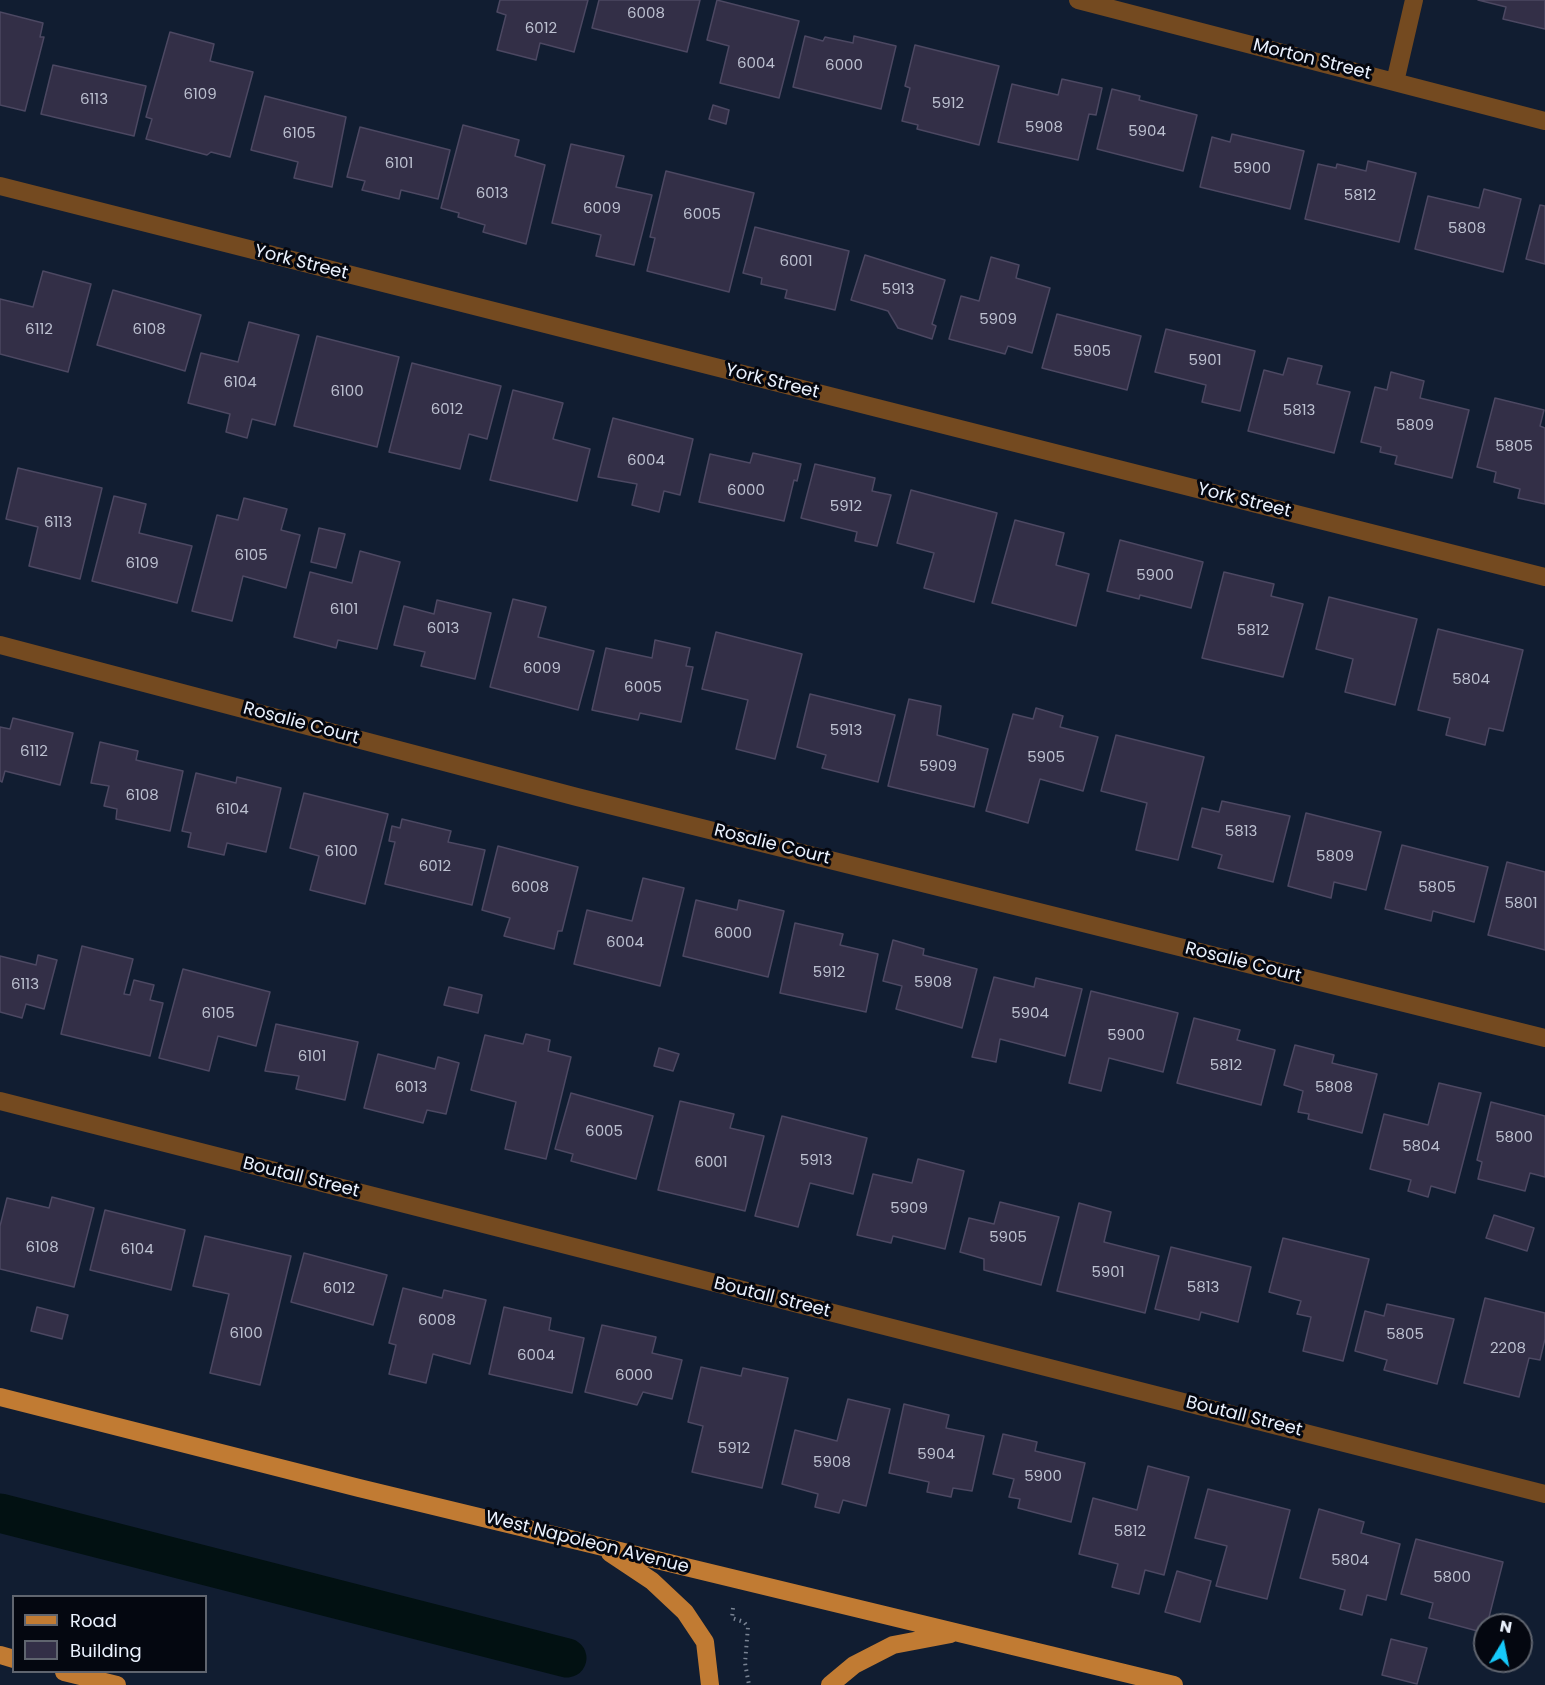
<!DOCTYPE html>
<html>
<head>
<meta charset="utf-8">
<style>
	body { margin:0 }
	#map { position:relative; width:1545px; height:1685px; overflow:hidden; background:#111d31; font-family:Poppins,sans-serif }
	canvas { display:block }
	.legend { position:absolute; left:12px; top:1595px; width:195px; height:78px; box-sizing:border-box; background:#040710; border:2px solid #60656f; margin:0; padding:8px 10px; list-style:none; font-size:18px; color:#eaf1fd }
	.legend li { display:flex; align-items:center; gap:12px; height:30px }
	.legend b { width:30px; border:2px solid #60656f }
	.north { position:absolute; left:1473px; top:1613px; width:60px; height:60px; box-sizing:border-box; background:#040710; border:2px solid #60656f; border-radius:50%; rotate:10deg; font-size:16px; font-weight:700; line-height:24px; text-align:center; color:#eaf1fd }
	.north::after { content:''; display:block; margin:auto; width:21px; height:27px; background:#16cafb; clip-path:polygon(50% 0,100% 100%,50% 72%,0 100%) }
</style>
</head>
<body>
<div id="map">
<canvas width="1545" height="1685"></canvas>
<ul class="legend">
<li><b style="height:8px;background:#c17b33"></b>Road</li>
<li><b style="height:16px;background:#332f47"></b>Building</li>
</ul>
<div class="north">N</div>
</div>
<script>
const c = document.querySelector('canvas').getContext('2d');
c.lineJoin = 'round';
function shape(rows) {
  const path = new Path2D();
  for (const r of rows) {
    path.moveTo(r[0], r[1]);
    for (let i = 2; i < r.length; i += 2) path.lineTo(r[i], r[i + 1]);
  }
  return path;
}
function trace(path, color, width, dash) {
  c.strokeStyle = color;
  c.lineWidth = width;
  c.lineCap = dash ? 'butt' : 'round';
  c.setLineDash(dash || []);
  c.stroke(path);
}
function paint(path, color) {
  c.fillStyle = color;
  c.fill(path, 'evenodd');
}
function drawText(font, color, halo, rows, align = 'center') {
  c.font = font + ' Poppins,sans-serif';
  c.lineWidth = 6;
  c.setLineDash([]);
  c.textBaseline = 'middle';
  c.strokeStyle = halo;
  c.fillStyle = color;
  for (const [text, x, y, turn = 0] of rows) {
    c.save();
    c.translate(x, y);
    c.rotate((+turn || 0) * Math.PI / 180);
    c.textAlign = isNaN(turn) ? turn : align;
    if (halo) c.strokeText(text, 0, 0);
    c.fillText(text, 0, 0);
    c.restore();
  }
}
trace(shape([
	[0,1513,567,1658]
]), '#021112', 39);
const building = shape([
	[500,0,588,0,574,52,540,43,536,60,497,50,506,15,497,12,500,0],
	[599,0,700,0,687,52,592,28,599,0],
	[717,0,799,21,779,98,720,83,729,46,707,40,717,0],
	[1478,0,1545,0,1545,29,1503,19,1506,7,1478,0],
	[0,12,43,23,40,37,44,37,25,111,0,105,0,12],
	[170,32,214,44,210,61,253,72,230,157,211,152,207,155,146,139,152,119,146,117,170,32],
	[805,36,823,41,825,37,853,43,854,36,896,46,881,109,793,87,805,36],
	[915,45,999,66,979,145,917,129,918,125,902,121,910,88,905,86,915,45],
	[53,65,146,86,134,136,41,114,53,65],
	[1062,79,1102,88,1096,115,1089,114,1078,160,998,142,1012,84,1058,95,1062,79],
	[1112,89,1140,96,1139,100,1197,115,1183,171,1097,149,1112,89],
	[265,96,346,117,332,187,294,178,298,162,251,150,265,96],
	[713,105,729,110,726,124,709,119,713,105],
	[463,125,519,140,515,156,545,165,526,244,483,232,485,225,458,217,459,213,441,208,463,125],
	[360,127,450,150,438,199,401,190,399,199,362,190,365,181,347,177,360,127],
	[1232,134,1304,151,1290,209,1200,187,1212,137,1230,142,1232,134],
	[571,144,624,156,616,187,652,195,634,265,596,256,601,235,552,223,571,144],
	[1368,161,1416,173,1399,242,1305,219,1318,164,1336,168,1337,164,1366,171,1368,161],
	[666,171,754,193,729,292,647,271,655,238,650,237,666,171],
	[1484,189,1521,199,1503,272,1415,249,1428,196,1479,208,1484,189],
	[1540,205,1545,206,1545,264,1526,259,1540,205],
	[755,227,849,251,835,310,785,298,787,290,761,284,762,278,743,273,755,227],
	[865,255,945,280,932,324,936,326,932,339,898,328,888,311,851,300,865,255],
	[991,257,1019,265,1016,278,1050,288,1032,353,1008,346,1005,354,949,339,961,296,979,301,991,257],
	[43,271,91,284,68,372,0,354,0,299,33,307,43,271],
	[113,290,201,315,185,371,97,345,113,290],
	[1057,314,1141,336,1127,390,1042,368,1057,314],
	[249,322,299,335,275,425,252,419,247,438,226,432,230,414,188,403,201,353,238,362,249,322],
	[1166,329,1255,351,1240,411,1202,402,1206,385,1155,372,1166,329],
	[317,336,399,357,377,447,294,426,317,336],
	[1288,358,1322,366,1317,384,1350,392,1334,453,1248,431,1264,370,1283,375,1288,358],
	[412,363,501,386,487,439,469,434,460,469,389,452,412,363],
	[1391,372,1424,381,1420,398,1469,410,1452,478,1395,464,1397,456,1380,452,1381,447,1361,442,1375,387,1387,390,1391,372],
	[513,390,563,403,553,439,590,449,577,501,490,480,513,390],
	[1495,398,1544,410,1540,426,1545,428,1545,504,1518,498,1520,489,1494,482,1496,472,1477,467,1495,398],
	[613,418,693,439,680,495,664,491,659,512,632,505,637,484,598,477,613,418],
	[753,453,801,464,797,481,794,480,784,521,699,502,710,454,750,463,753,453],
	[815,464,875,478,872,491,891,495,877,546,855,541,857,532,801,518,815,464],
	[18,468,102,488,80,579,29,566,38,527,6,519,18,468],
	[911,490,997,513,974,602,924,588,934,553,897,543,911,490],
	[114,496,146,504,139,533,192,546,177,603,92,581,114,496],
	[244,498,287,509,281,530,300,535,286,588,243,576,232,621,192,611,217,515,238,520,244,498],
	[1015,520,1064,533,1056,565,1089,574,1076,626,992,603,1015,520],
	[319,528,345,534,336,568,311,562,319,528],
	[1120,540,1203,562,1191,608,1140,595,1139,599,1107,591,1120,540],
	[360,551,400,562,377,649,338,640,336,648,294,637,310,572,352,583,360,551],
	[1224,572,1274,584,1271,596,1303,604,1283,677,1202,658,1224,572],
	[1329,597,1417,619,1395,705,1345,692,1353,659,1316,649,1329,597],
	[513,599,546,607,538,637,594,651,578,710,490,687,513,599],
	[437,600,491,613,475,679,421,666,425,652,394,645,404,606,434,614,437,600],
	[1438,629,1523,650,1503,731,1489,728,1485,745,1446,735,1450,718,1418,710,1438,629],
	[716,632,802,654,775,759,736,749,748,700,702,689,716,632],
	[655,640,690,648,686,666,693,667,681,722,640,713,638,720,592,710,606,648,652,658,655,640],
	[810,694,895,715,878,782,822,768,826,755,797,747,810,694],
	[909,699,941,706,937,735,988,749,974,807,888,786,909,699],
	[1036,708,1063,716,1060,727,1098,737,1083,791,1040,779,1028,823,986,811,1013,714,1033,719,1036,708],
	[13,718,73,733,60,785,5,771,2,782,0,781,0,727,10,729,13,718],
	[1116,735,1204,757,1178,860,1136,850,1147,803,1101,791,1116,735],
	[100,742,138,751,136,760,183,771,170,831,116,819,117,809,104,806,109,786,91,783,100,742],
	[196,773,236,783,237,777,281,788,266,852,227,843,224,855,188,847,191,833,182,831,196,773],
	[304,793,388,814,365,904,310,890,319,856,290,848,304,793],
	[1222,801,1290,816,1273,882,1218,868,1222,855,1192,847,1202,808,1219,812,1222,801],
	[1306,813,1381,832,1366,890,1334,882,1331,898,1288,886,1306,813],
	[402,819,451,831,448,842,485,850,472,905,385,884,395,842,389,841,392,826,400,828,402,819],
	[1402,845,1488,867,1474,922,1433,911,1431,921,1385,909,1402,845],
	[498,846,578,867,562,931,558,931,554,949,504,936,510,918,482,910,498,846],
	[1507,862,1545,872,1545,950,1488,935,1507,862],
	[643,878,684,888,660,986,574,964,587,910,632,921,643,878],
	[696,900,737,910,739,900,784,911,768,977,683,956,696,900],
	[795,923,843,934,840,945,878,954,866,1012,780,993,795,923],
	[893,940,924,949,923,955,977,969,962,1028,896,1009,902,986,883,981,893,940],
	[82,946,133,959,124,994,130,995,134,980,154,985,150,1000,163,1003,150,1056,61,1034,82,946],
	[38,955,57,960,44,1009,26,1004,22,1018,0,1012,0,956,36,965,38,955],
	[183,969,270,992,256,1046,218,1036,209,1071,159,1058,183,969],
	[994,977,1034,987,1036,978,1082,989,1065,1056,1000,1039,996,1062,972,1057,994,977],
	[449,987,482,995,478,1013,444,1005,449,987],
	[1091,991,1178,1013,1163,1072,1109,1058,1101,1091,1069,1083,1091,991],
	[1194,1018,1240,1030,1237,1040,1275,1050,1261,1105,1177,1083,1194,1018],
	[276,1024,358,1042,345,1100,296,1089,299,1076,265,1071,276,1024],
	[526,1034,550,1040,548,1051,571,1057,546,1159,505,1149,516,1102,471,1090,485,1035,523,1044,526,1034],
	[1295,1045,1334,1055,1332,1063,1377,1074,1362,1133,1308,1119,1309,1114,1298,1112,1303,1091,1284,1085,1295,1045],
	[659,1048,679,1054,673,1071,654,1066,659,1048],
	[378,1054,435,1069,438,1057,459,1063,446,1114,427,1110,423,1123,364,1108,378,1054],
	[1439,1083,1481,1093,1455,1193,1431,1186,1428,1197,1408,1191,1411,1180,1370,1169,1384,1114,1428,1125,1439,1083],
	[571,1093,653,1116,636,1179,571,1161,573,1154,555,1149,571,1093],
	[680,1101,734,1114,730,1128,764,1136,745,1211,658,1190,680,1101],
	[1491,1102,1545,1116,1545,1177,1530,1173,1525,1191,1478,1179,1482,1162,1477,1160,1491,1102],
	[782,1116,867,1138,853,1194,810,1183,798,1227,755,1216,782,1116],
	[918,1159,964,1171,945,1249,893,1236,891,1243,857,1235,873,1174,912,1183,918,1159],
	[52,1197,94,1208,74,1287,0,1269,0,1226,7,1198,49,1208,52,1197],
	[1000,1202,1059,1217,1041,1285,984,1270,984,1259,960,1252,969,1218,994,1224,1000,1202],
	[1079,1203,1111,1212,1104,1242,1159,1256,1145,1313,1057,1291,1079,1203],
	[105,1210,185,1230,171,1290,90,1270,105,1210],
	[1494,1215,1534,1228,1527,1251,1486,1238,1494,1215],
	[205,1236,291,1256,260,1385,210,1373,229,1294,193,1286,205,1236],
	[1283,1238,1369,1259,1343,1361,1303,1351,1311,1317,1297,1314,1301,1301,1269,1292,1283,1238],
	[1171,1247,1251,1267,1238,1322,1201,1312,1199,1320,1155,1309,1171,1247],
	[304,1253,387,1275,373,1325,291,1302,304,1253],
	[403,1288,442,1298,444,1290,486,1300,470,1364,433,1354,426,1383,389,1374,396,1345,389,1343,403,1288],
	[1485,1298,1545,1313,1545,1339,1540,1360,1529,1358,1519,1397,1464,1383,1485,1298],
	[1387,1304,1454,1319,1437,1384,1384,1370,1387,1360,1355,1351,1365,1311,1384,1316,1387,1304],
	[37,1307,68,1315,62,1339,31,1331,37,1307],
	[504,1307,551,1318,549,1330,584,1338,572,1393,489,1374,504,1307],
	[602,1325,656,1337,652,1353,682,1360,672,1399,643,1392,637,1405,585,1392,602,1325],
	[701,1367,741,1376,743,1368,788,1378,762,1488,692,1472,703,1426,688,1422,701,1367],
	[848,1399,890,1409,866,1506,843,1500,839,1513,815,1507,818,1494,782,1484,795,1430,837,1441,848,1399],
	[904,1404,949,1415,946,1428,984,1436,972,1491,953,1488,951,1497,927,1492,929,1482,889,1473,904,1404],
	[1003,1434,1037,1442,1035,1451,1085,1463,1071,1522,1018,1508,1020,1499,1009,1497,1014,1479,993,1474,1003,1434],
	[1148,1466,1189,1477,1164,1575,1145,1570,1139,1594,1112,1587,1118,1564,1079,1554,1093,1498,1137,1510,1148,1466],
	[1208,1489,1290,1510,1267,1599,1216,1586,1227,1546,1195,1538,1208,1489],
	[1319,1509,1364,1522,1361,1533,1400,1544,1386,1600,1367,1595,1362,1615,1340,1609,1345,1590,1300,1578,1319,1509],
	[1416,1539,1503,1562,1485,1633,1429,1618,1433,1603,1401,1594,1416,1539],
	[1177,1571,1211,1581,1200,1622,1165,1612,1177,1571],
	[1391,1639,1427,1648,1417,1684,1382,1675,1391,1639]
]);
paint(building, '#332f47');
trace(building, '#4c4862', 1.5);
trace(shape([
	[733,1608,732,1618,744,1622,748,1627,745,1663,749,1685]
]), '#798393', 4, [1.5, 4.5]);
trace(shape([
	[1078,0,1545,121],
	[1395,82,1414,0],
	[0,186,1545,577],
	[0,645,577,797,1545,1038],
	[0,1101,1545,1494]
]), '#744a20', 18);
trace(shape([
	[0,1397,359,1488,1174,1685],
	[610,1553,652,1581,685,1612,705,1642,710,1685],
	[0,1655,14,1659],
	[64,1672,117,1685],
	[830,1685,854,1665,893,1645,951,1634]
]), '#c17b33', 18);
drawText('15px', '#bcc0d0', null, [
	["6008",646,14],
	["6012",541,29],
	["6004",756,64],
	["6000",844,66],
	["6109",200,95],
	["6113",94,100],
	["5912",948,104],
	["5908",1044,128],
	["5904",1147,132],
	["6105",299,134],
	["6101",399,164],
	["5900",1252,169],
	["6013",492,194],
	["5812",1360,196],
	["6009",602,209],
	["6005",702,215],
	["5808",1467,229],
	["6001",796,262],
	["5913",898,290],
	["5909",998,320],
	["6112",39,330],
	["6108",149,330],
	["5905",1092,352],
	["5901",1205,361],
	["6104",240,383],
	["6100",347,392],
	["6012",447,410],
	["5813",1299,411],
	["5809",1415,426],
	["5805",1514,447],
	["6004",646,461],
	["6000",746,491],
	["5912",846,507],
	["6113",58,523],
	["6105",251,556],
	["6109",142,564],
	["5900",1155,576],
	["6101",344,610],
	["6013",443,629],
	["5812",1253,631],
	["6009",542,669],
	["5804",1471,680],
	["6005",643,688],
	["5913",846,731],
	["6112",34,752],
	["5905",1046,758],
	["5909",938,767],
	["6108",142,796],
	["6104",232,810],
	["5813",1241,832],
	["6100",341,852],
	["5809",1335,857],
	["6012",435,867],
	["6008",530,888],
	["5805",1437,888],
	["5801",1521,904],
	["6000",733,934],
	["6004",625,943],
	["5912",829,973],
	["5908",933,983],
	["6113",25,985],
	["6105",218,1014],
	["5904",1030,1014],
	["5900",1126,1036],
	["6101",312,1057],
	["5812",1226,1066],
	["6013",411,1088],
	["5808",1334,1088],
	["6005",604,1132],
	["5800",1514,1138],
	["5804",1421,1147],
	["5913",816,1161],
	["6001",711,1163],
	["5909",909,1209],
	["5905",1008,1238],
	["6108",42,1248],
	["6104",137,1250],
	["5901",1108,1273],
	["5813",1203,1288],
	["6012",339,1289],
	["6008",437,1321],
	["6100",246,1334],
	["5805",1405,1335],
	["2208",1508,1349],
	["6004",536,1356],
	["6000",634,1376],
	["5912",734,1449],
	["5904",936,1455],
	["5908",832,1463],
	["5900",1043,1477],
	["5812",1130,1532],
	["5804",1350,1561],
	["5800",1452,1578]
]);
drawText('18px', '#eaf1fd', '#040710', [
	["Morton Street",1312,60,14],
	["York Street",301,263,14],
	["York Street",772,382,14],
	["York Street",1244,501,14],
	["Rosalie Court",301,724,15],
	["Rosalie Court",772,845,14],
	["Rosalie Court",1243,963,14],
	["Boutall Street",301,1178,14],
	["Boutall Street",772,1298,14],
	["Boutall Street",1244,1417,14],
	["West Napoleon Avenue",587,1543,14]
]);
</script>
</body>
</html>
